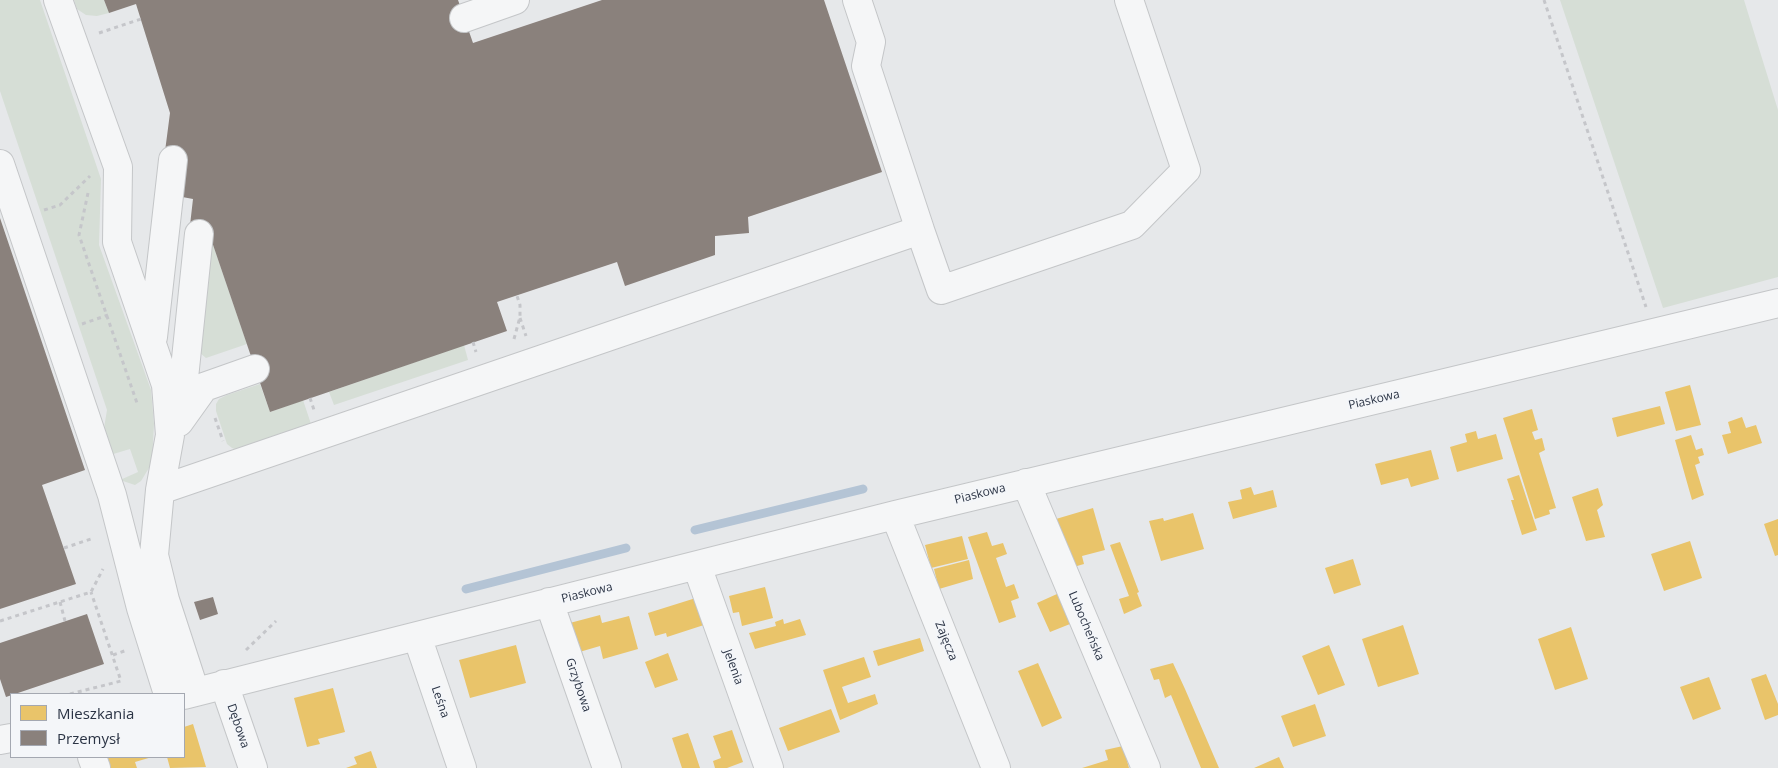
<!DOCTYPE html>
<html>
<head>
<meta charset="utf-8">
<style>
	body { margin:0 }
	#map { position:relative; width:1778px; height:768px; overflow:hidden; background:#e6e8ea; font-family:"Open Sans",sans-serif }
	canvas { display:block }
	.legend { position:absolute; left:10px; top:693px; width:175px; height:65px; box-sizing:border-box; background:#f4f6f9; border:1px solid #a4a8b1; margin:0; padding:6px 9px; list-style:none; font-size:15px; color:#2b3445 }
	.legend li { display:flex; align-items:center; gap:10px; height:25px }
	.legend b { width:25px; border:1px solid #a4a8b1 }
</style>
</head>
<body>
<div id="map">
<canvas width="1778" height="768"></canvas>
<ul class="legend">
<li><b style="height:14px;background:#e9c46a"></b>Mieszkania</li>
<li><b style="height:14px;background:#8a817c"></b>Przemysł</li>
</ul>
</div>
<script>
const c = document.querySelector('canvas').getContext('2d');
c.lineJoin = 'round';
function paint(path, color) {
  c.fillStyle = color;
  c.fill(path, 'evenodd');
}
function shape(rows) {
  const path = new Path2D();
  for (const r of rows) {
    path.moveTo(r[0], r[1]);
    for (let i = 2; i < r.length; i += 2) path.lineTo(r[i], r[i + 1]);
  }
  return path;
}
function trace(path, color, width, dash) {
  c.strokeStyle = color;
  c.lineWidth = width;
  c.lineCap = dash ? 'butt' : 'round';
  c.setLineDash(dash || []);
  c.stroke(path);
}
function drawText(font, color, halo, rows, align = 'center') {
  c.font = font + ' "Open Sans",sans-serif';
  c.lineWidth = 5;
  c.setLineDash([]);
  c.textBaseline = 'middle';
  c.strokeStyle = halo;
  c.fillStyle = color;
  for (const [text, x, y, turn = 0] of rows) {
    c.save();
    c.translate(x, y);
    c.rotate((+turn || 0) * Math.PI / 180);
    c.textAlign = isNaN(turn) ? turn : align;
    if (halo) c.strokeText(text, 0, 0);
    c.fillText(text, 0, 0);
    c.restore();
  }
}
paint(shape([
	[0,0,40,0,101,179,99,245,151,390,154,424,152,463,141,481,135,485,120,480,138,472,130,449,110,455,103,434,107,410,0,91],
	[74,0,104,0,109,13,97,16,86,15,77,9],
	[1560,0,1744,0,1778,110,1778,277,1663,308],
	[210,236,247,344,206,358,200,353],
	[464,345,468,360,334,405,329,392],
	[260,384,270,412,303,400,311,424,238,450,232,448,227,444,216,411,216,404,219,399,227,395]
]), '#d6ded6');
paint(shape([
	[1690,385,1701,425,1676,431,1665,392],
	[1660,406,1665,424,1617,437,1612,418],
	[1532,409,1538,430,1532,432,1535,440,1542,438,1545,450,1539,453,1556,508,1549,510,1550,514,1535,519,1503,418],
	[1742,417,1746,428,1756,425,1762,443,1728,454,1722,435,1731,433,1728,422],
	[1476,431,1478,439,1496,434,1503,459,1457,472,1450,447,1467,442,1465,434],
	[1691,435,1696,450,1702,448,1704,455,1698,457,1700,463,1695,465,1704,495,1692,500,1675,440],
	[1431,450,1439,479,1411,487,1408,478,1381,485,1375,464],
	[1519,475,1537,530,1522,535,1511,500,1514,500,1507,479],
	[1251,487,1254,495,1273,490,1277,507,1233,519,1228,502,1242,499,1240,490],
	[1598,488,1603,505,1597,510,1605,537,1586,541,1572,497],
	[1093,508,1105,550,1082,556,1084,564,1070,568,1056,519],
	[1193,513,1204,549,1161,561,1149,521,1163,518,1164,521],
	[1778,519,1778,555,1775,556,1764,524],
	[987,532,992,546,1003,543,1007,554,996,558,1006,587,1014,584,1019,598,1011,601,1016,617,999,623,968,537],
	[962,536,968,559,931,568,925,545],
	[1690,541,1702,578,1664,591,1651,554],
	[1120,542,1139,592,1137,593,1142,606,1124,614,1119,599,1129,596,1110,545],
	[1353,559,1361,585,1334,594,1325,568],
	[969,560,973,579,939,589,934,569],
	[765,587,773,618,742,626,739,612,733,613,729,596],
	[1057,594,1070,624,1050,632,1037,603],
	[699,597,707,624,667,637,666,633,655,636,648,613],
	[600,615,602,623,629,616,638,649,603,659,600,646,576,653,566,624],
	[783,619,784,624,800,619,806,635,755,649,749,633,776,626,775,622],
	[1403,625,1419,674,1378,687,1362,639],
	[1571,627,1588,679,1555,690,1538,639],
	[920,638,924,651,878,666,873,651],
	[516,645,526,683,470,698,459,660],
	[1329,645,1345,685,1318,695,1302,656],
	[668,653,678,680,655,688,645,662],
	[864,657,871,677,842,687,848,703,875,694,878,704,840,720,823,670],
	[1038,663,1062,718,1042,727,1018,671],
	[1173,663,1185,689,1219,768,1201,768,1171,695,1165,698,1159,679,1154,680,1150,669],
	[1766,674,1778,704,1778,715,1765,720,1751,679],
	[1709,677,1721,709,1693,720,1680,687],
	[333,688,345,732,318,739,320,744,307,747,294,698],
	[1315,704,1326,736,1293,747,1281,716],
	[831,709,840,732,788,751,779,728],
	[193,724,206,767,170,768,167,757,184,757,184,727],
	[732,730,743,762,727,768,715,768,713,761,721,758,713,736],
	[688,733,692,744,700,768,682,768,672,738],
	[1123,746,1129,768,1082,768,1108,760,1105,750],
	[371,751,377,768,346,768,357,764,354,757],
	[98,757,152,757,135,762,137,768,101,768],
	[1279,757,1284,768,1254,768]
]), '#e9c46a');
paint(shape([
	[104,0,458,0,473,43,602,0,824,0,882,172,748,217,749,233,715,236,715,255,625,286,617,262,497,302,507,331,270,412,210,236,189,234,193,199,177,196,164,159,170,113,136,4,109,13],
	[0,218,85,470,42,485,76,584,0,609],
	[213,597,218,614,200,620,194,602],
	[87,614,104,664,6,697,0,679,0,643]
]), '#8a817c');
trace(shape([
	[695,530,863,489],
	[466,589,626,548]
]), '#b4c4d5', 9);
const minor = shape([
	[58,0,118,167,117,242,166,385,170,435,160,490,154,555,165,600,195,692],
	[464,18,515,0],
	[0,164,112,495,141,608,168,694],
	[920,230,941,290,1132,225,1186,170,1129,0],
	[153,337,173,160],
	[175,413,184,378,199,234],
	[179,422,204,387,255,369],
	[1026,483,1146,768],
	[160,490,920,230,866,66,871,42,857,0],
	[895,515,996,768],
	[697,566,769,768],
	[549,602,607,768],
	[417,636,462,768],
	[224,684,253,768],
	[184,695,895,515,1778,303],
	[0,740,11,738],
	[92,757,96,768]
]);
trace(minor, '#c4c6c8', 30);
trace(shape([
	[1544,0,1646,307],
	[99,33,141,19],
	[88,193,79,235,138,406],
	[44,210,60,205,90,176],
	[520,318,526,336],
	[82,324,108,315],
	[514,339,520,317,520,305,517,296],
	[473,342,476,352],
	[310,398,314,410],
	[215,418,223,441],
	[64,548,94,538],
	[60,602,65,621],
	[0,621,91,592,103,569],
	[246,650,276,621],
	[113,655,127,650],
	[70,694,121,681,91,592]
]), '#c5c6ca', 3, [4, 4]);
trace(minor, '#f5f6f7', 28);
drawText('12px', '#2b3445', '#f4f6f9', [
	["Piaskowa",1374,400,-13],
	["Piaskowa",980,494,-14],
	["Piaskowa",587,593,-14],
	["Lubocheńska",1086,626,67],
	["Zajęcza",946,641,68],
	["Jelenia",733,667,70],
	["Grzybowa",578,685,71],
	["Leśna",440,702,71],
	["Dębowa",238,726,71]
]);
</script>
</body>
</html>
